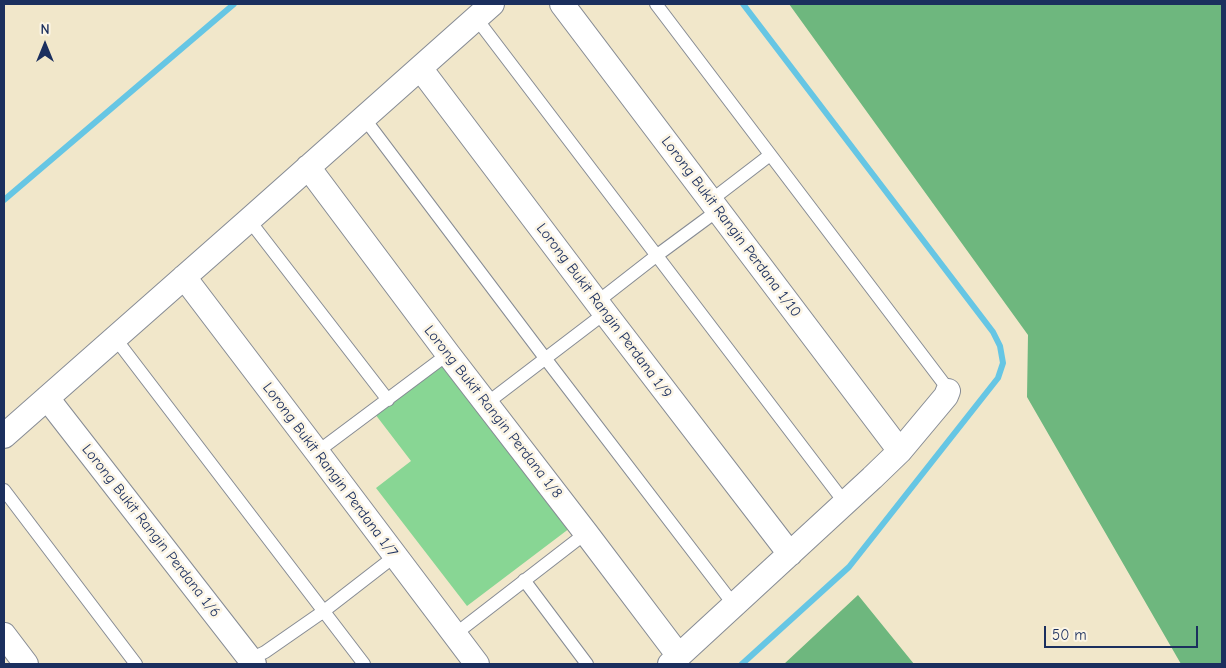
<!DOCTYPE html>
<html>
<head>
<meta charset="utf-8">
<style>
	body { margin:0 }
	#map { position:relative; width:1226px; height:668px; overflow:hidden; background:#f1e7ca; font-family:"Comic Neue",sans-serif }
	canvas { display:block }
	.frame { position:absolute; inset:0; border:5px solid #1b2f5e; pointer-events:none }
	.north { position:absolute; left:20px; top:20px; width:50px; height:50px; -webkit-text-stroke:4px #fcf5e5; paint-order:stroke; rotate:0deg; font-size:14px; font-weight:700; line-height:20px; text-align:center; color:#1b2f5e }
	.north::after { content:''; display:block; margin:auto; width:18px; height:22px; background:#1b2f5e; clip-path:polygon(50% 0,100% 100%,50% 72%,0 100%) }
	.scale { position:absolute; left:1044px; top:626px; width:154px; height:22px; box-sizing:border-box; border:2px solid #1b2f5e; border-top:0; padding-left:6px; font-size:15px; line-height:18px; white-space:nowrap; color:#1b2f5e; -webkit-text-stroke:4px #fcf5e5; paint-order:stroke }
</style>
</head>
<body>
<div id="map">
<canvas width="1226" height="668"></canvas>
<div class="frame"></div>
<div class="north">N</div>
<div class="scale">50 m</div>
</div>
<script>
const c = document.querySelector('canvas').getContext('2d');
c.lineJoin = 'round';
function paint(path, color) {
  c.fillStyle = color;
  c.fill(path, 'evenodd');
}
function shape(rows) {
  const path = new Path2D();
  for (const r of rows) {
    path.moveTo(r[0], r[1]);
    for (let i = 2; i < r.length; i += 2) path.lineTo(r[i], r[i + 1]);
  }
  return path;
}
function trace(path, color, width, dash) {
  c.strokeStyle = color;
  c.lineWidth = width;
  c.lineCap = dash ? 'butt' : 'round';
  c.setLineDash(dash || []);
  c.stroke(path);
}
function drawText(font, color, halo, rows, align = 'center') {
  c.font = font + ' "Comic Neue",sans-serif';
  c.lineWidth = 5;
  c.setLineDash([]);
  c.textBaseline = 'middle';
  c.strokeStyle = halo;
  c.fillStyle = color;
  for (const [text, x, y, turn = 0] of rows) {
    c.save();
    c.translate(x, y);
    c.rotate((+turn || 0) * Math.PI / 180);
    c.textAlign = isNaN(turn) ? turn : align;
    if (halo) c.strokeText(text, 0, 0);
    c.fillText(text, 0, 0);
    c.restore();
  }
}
paint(shape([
	[443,363,570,528,467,606,376,488,411,461,375,414]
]), '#88d694');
paint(shape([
	[789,4,1222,4,1222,664,1181,664,1027,397,1028,335],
	[858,595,914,664,784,664]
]), '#6eb77e');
trace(shape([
	[4,200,234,4],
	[742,664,849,567,998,378,1003,363,1000,346,993,332,743,4]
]), '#66c6e4', 6);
const service = shape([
	[656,4,948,389,948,391],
	[476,18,845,503],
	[364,118,545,358,734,605],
	[710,201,770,155],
	[249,220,388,400],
	[597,302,656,256,717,211],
	[115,338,364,664],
	[487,403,605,313],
	[317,452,448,354],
	[4,490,136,664],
	[524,580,587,664],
	[454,635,586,533],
	[246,661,265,652,324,611,395,556]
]);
const minor = shape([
	[562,4,900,451],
	[420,68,605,313,790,554],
	[308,167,448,354,586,533,679,656],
	[184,277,317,452,477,664],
	[47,398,254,664],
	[4,436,249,220,492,4],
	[4,635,26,664],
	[670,664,872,478,900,451,946,396,948,391]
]);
trace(service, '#868b94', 14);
trace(minor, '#868b94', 26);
trace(service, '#fff', 12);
trace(minor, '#fff', 24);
drawText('15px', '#1b2f5e', '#fcf5e5', [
	["Lorong Bukit Rangin Perdana 1/10",731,227,53],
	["Lorong Bukit Rangin Perdana 1/9",604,311,53],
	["Lorong Bukit Rangin Perdana 1/8",493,412,52],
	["Lorong Bukit Rangin Perdana 1/7",330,470,53],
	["Lorong Bukit Rangin Perdana 1/6",151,531,52]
]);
</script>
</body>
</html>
